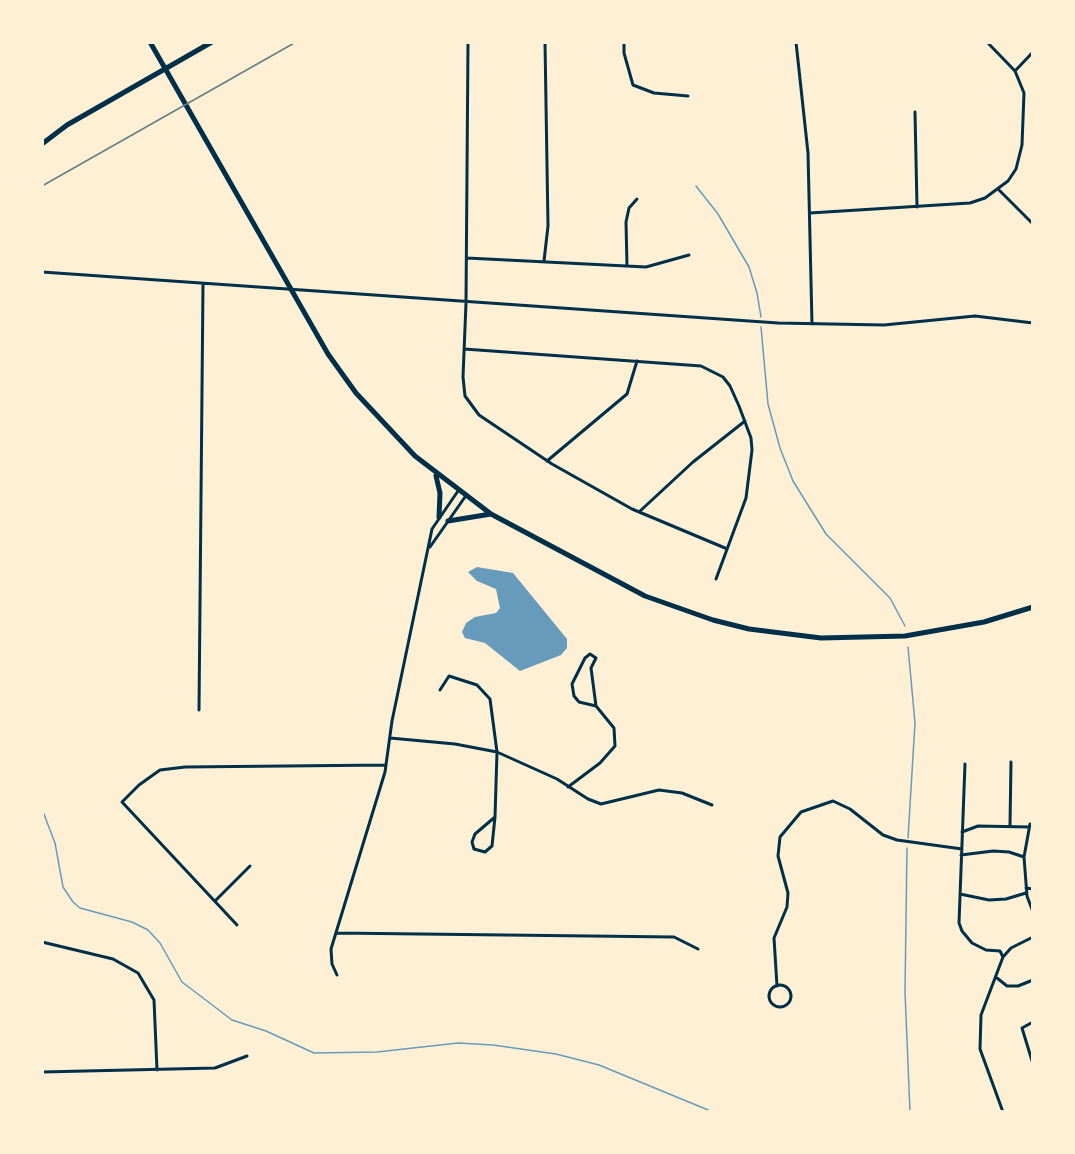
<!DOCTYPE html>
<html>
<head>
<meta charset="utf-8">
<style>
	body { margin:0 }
	#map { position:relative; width:1075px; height:1154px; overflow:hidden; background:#fdf0d5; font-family:"Archivo Narrow",sans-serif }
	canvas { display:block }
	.frame { position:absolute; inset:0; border:44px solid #fdf0d5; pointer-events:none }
</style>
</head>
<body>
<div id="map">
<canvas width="1075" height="1154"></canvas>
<div class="frame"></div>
</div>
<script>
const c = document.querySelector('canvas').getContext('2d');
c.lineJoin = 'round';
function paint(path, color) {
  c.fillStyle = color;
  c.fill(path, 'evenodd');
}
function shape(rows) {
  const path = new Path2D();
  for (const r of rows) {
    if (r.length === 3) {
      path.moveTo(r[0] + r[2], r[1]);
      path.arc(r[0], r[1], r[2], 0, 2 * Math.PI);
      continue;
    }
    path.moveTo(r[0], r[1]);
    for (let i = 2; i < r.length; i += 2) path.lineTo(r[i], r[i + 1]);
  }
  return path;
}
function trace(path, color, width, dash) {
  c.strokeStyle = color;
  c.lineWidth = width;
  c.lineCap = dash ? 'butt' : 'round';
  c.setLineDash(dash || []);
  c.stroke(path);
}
paint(shape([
	[477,567,513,573,567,639,567,648,561,655,520,671,485,643,465,638,462,632,466,623,475,617,496,613,500,608,496,589,477,581,468,572]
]), '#669bbc');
trace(shape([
	[696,186,718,214,749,267,757,293,761,317],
	[761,327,768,404,780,448,793,481,826,534,890,598,905,626],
	[42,809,55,843,63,887,73,902,80,908,132,922,148,930,160,943,182,982,232,1020,266,1031,314,1053,377,1052,458,1043,493,1045,556,1054,599,1065,713,1112],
	[908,838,915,723,908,647],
	[907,848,905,992,910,1112]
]), '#669bbc', 1.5);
trace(shape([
	[468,42,466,303,463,377,465,396,479,415,552,464,632,509,725,548],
	[624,42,624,53,633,85,654,93,688,96],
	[796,42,808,153,812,324],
	[1015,71,1033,52],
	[915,112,917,207],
	[998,189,1032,223],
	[810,213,970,203,985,198,1008,181,1016,169,1022,145,1024,93,1015,71,987,42],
	[467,258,646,267,689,255],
	[544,261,548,226,545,42],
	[627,266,626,222,629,208,637,199],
	[42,272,778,323,884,325,975,316,1033,323],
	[464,349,701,366,723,377,730,386,739,406,751,438,752,450,746,498,716,579],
	[547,461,627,394,637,361],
	[639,512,693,462,745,421],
	[430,547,465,497],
	[590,654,596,658,591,668,596,706,579,702,574,696,572,684,585,658,590,654],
	[440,690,449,676,477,685,490,699,497,752,495,817],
	[199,710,203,284],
	[390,738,455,744,497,752,557,779,588,799,601,804,659,790,682,793,712,805],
	[965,764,959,923,962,931,972,943,986,950,1000,951,1003,957],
	[568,787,600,763,615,746,614,728,596,706],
	[495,817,492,846,485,852,474,849,472,842,475,834,495,817],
	[1030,824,1024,857,1027,896,1033,912],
	[1010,826,1011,762],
	[962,832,978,826,1029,827],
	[961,855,993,851,1009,852,1024,857],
	[1026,888,1033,889],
	[960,894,989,900,1006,899,1026,893],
	[215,901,250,866],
	[237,925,122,802,139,785,160,770,185,767,386,765],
	[336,933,674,937,698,949],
	[42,942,113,959,138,973,154,1000,157,1070],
	[337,975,332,964,331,949,385,772,392,721,432,529,458,491],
	[997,978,1007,986,1018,986,1033,980],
	[780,996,11],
	[777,986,774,938,787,907,788,893,778,856,780,837,801,812,833,801,850,809,883,835,897,840,962,849],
	[1033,1022,1022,1028,1033,1064],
	[42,1072,215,1068,247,1056],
	[1003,1112,980,1049,981,1015,1003,957,1011,948,1033,937]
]), '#003049', 3);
trace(shape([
	[150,42,328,354,356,393,415,456,491,514,645,596,713,620,749,629,821,638,905,636,984,622,1033,607],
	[42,144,67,125,212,42],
	[436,476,440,493,439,517],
	[448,521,491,514]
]), '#003049', 5);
trace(shape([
	[42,186,296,42]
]), '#657d81', 1.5);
</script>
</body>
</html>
